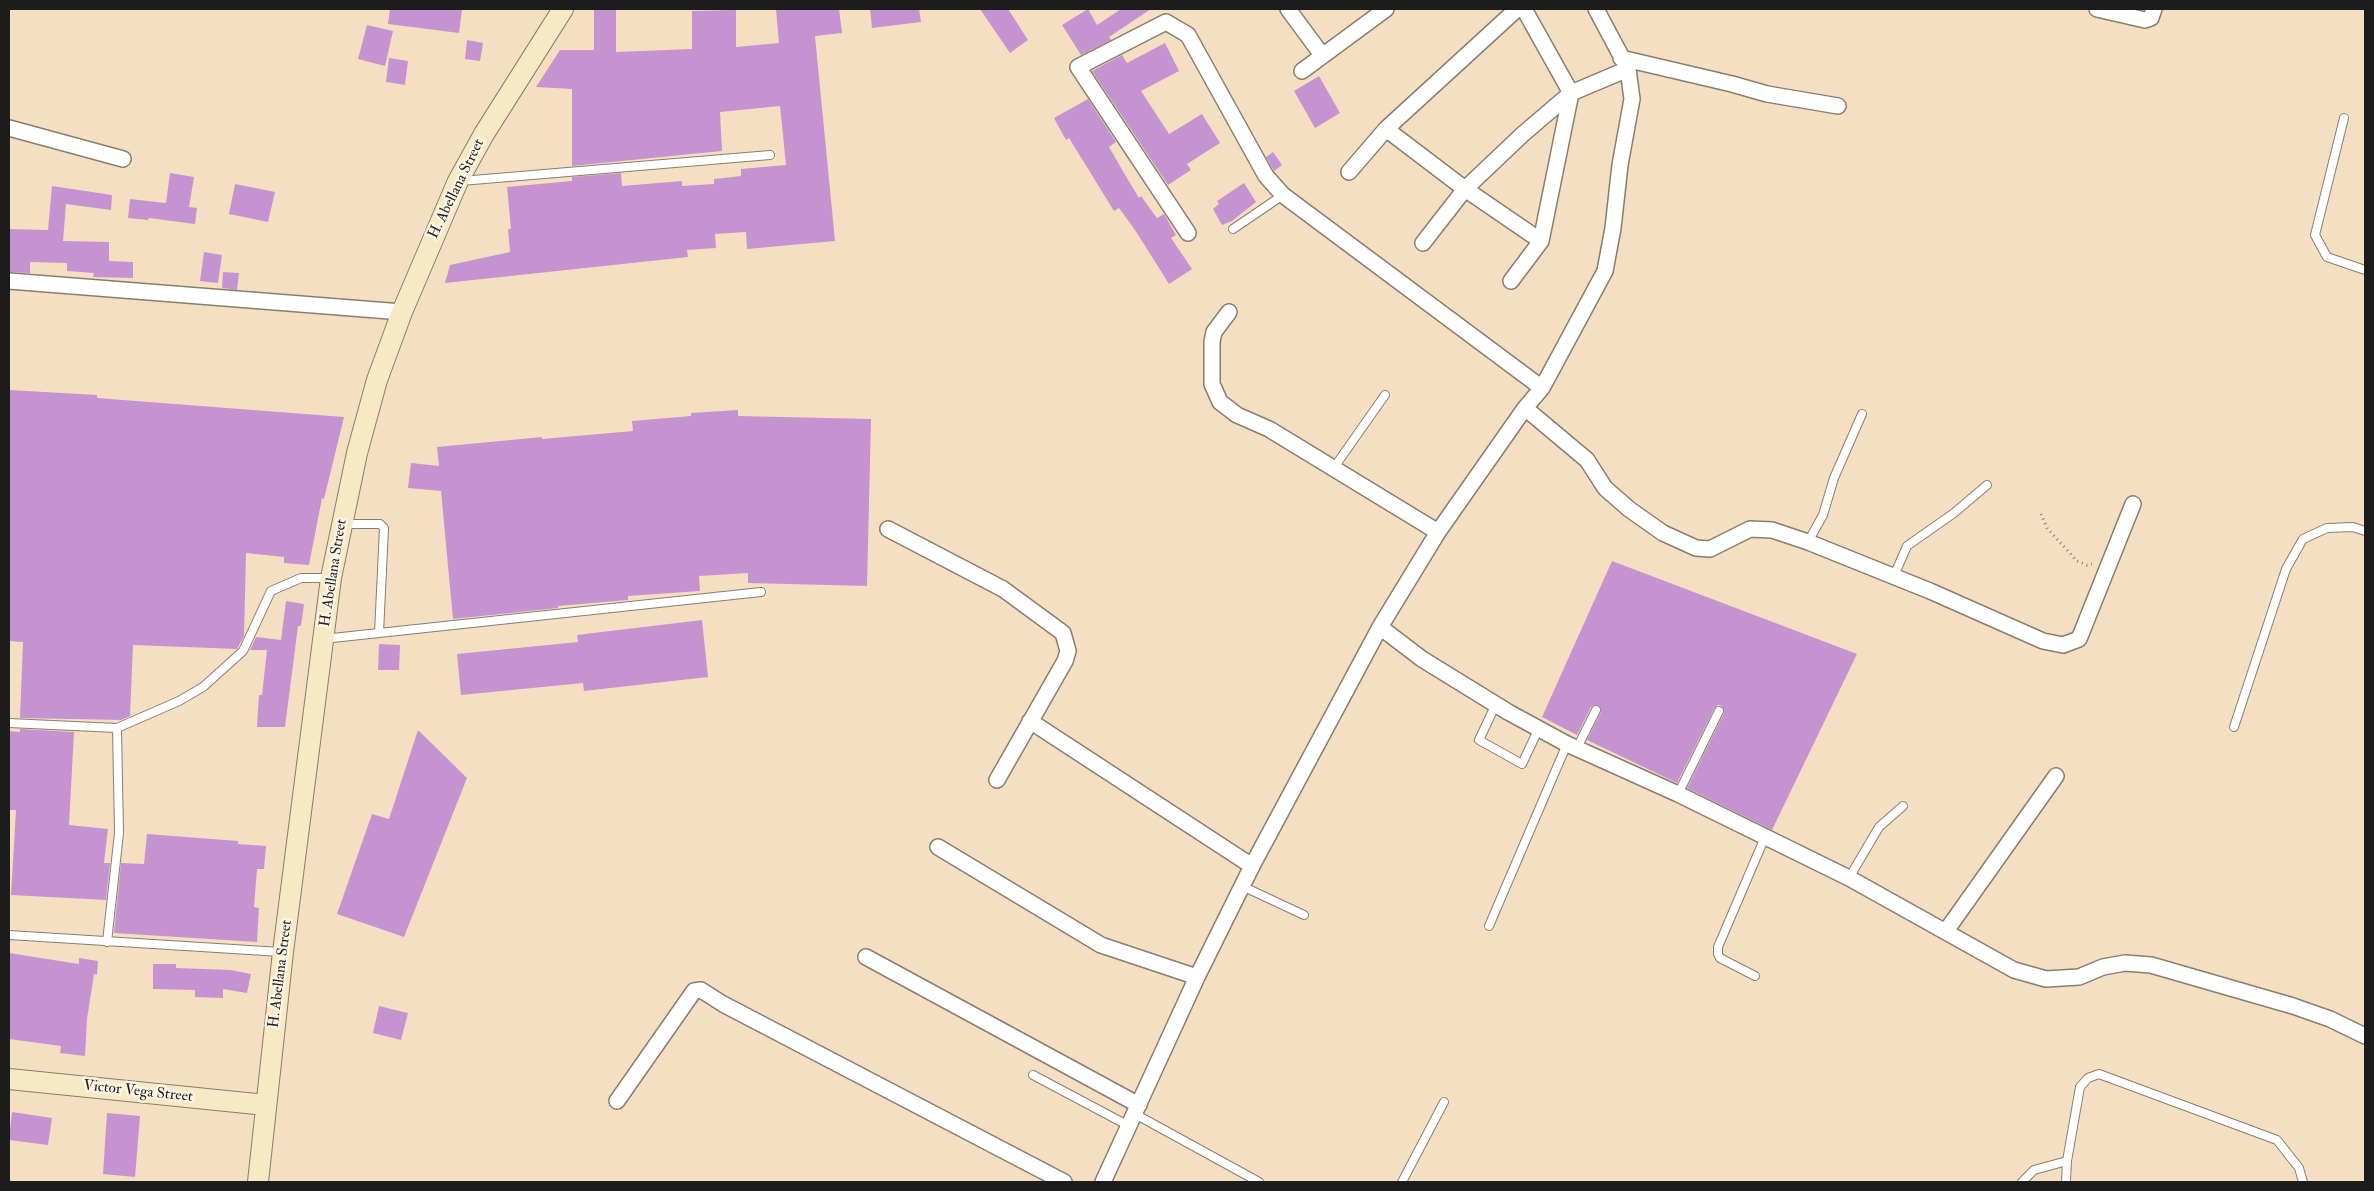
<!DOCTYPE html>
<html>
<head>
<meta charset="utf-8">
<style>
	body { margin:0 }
	#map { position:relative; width:2374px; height:1191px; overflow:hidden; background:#f5dfc2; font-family:"IM FELL Double Pica",serif }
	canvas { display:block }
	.frame { position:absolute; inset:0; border:10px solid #1c1c1c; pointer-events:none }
</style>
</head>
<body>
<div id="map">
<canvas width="2374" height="1191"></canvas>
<div class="frame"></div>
</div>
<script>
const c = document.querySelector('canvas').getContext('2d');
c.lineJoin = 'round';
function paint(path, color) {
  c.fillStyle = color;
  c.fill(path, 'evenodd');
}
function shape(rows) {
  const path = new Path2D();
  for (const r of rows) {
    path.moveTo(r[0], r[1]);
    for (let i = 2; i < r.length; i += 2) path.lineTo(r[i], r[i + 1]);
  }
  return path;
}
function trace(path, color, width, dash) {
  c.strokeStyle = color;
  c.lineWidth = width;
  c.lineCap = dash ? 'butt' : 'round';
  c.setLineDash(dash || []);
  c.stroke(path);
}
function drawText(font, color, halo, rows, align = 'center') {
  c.font = font + ' "IM FELL Double Pica",serif';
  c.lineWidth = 5;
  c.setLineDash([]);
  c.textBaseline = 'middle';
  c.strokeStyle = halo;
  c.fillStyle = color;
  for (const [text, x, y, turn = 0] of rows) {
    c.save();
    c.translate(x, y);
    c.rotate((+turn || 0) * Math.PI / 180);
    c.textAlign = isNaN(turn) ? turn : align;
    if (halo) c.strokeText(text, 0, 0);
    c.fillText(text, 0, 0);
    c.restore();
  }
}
paint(shape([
	[390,9,462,9,459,33,388,24],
	[776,9,839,9,842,33,815,36,835,241,747,249,746,232,715,234,716,248,687,250,688,257,445,283,450,265,510,252,508,229,511,229,507,187,572,181,572,177,621,173,622,186,682,181,682,186,714,184,714,179,741,176,741,169,786,165,780,106,720,112,722,151,572,166,572,89,536,87,560,50,594,50,594,10,616,10,616,52,692,49,692,11,736,10,736,47,779,43],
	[870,9,919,9,921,22,872,28],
	[980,9,1008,9,1028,40,1010,53],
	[1088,9,1097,25,1121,9,1151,9,1109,37,1111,40,1081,55,1062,25],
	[367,25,393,31,385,66,358,59],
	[467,40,483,43,480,61,465,59],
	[1165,43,1179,71,1141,91,1169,134,1202,114,1220,143,1187,164,1191,170,1168,185,1092,71,1122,55,1127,63],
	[389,58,408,61,405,85,386,82],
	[1319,76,1340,113,1315,128,1294,91],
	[1088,99,1116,142,1109,147,1124,173,1139,198,1141,196,1157,218,1164,214,1176,235,1171,238,1192,269,1169,284,1135,230,1119,208,1114,211,1069,138,1066,140,1054,118],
	[1273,152,1282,165,1274,171,1266,157],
	[170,173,194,177,189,207,197,208,195,224,149,218,148,220,128,218,130,199,166,203],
	[1244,183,1256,202,1232,221,1222,225,1213,209,1219,204,1217,201],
	[235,184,275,192,268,222,229,214],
	[52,186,112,195,111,210,66,204,63,241,109,242,109,261,133,262,133,278,93,277,94,273,67,271,67,263,30,262,30,273,9,272,9,229,48,230],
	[204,252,222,255,218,283,200,281],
	[223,272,239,273,237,290,222,288],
	[9,390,97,395,97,398,344,417,324,499,322,498,309,565,284,563,284,557,246,553,244,636,237,649,133,645,130,716,121,720,20,718,23,642,9,641],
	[738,410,738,416,871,419,867,586,748,583,748,573,699,576,700,591,628,596,628,600,558,606,558,608,453,619,441,491,408,488,411,463,439,466,437,447,542,437,542,439,633,431,632,421,691,416,691,413],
	[1612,561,1857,654,1772,830,1687,788,1724,713,1722,706,1718,705,1714,709,1677,783,1587,740,1601,712,1599,705,1591,707,1577,735,1542,717],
	[286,601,304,604,301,626,298,626,285,727,257,727,259,695,262,695,267,650,250,650,256,637,281,640],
	[702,620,708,677,584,691,583,683,461,695,457,654,578,642,577,635],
	[379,644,400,645,399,670,378,670],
	[20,729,74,732,69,825,108,829,104,863,110,863,106,900,11,895,16,810,9,810,9,731,20,732],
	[418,730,467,778,404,937,337,914,372,814,389,819],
	[147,834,238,841,238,844,266,846,264,869,257,869,254,907,259,908,257,942,114,933,121,863,144,864],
	[9,953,79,964,79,958,98,961,97,975,94,974,87,1019,85,1056,60,1053,61,1046,9,1039],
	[153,964,176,964,176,968,231,970,251,974,247,993,223,989,223,998,195,997,195,990,153,989],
	[379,1006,408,1013,401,1040,373,1033],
	[12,1112,52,1118,48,1145,9,1140],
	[107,1113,140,1116,135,1177,103,1174]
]), '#c693d1');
const lane = shape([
	[2344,118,2315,235,2327,257,2365,270],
	[461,181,770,155],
	[1233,229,1283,195],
	[1333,469,1385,395],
	[343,524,380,524,384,528,379,633],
	[1808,542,1823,515,1834,478,1862,414],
	[1893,578,1907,546,1954,513,1987,485],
	[323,639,761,592],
	[1496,704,1479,740,1522,764,1539,728],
	[9,723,117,728,179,701,203,687,243,651,271,591,301,578,330,578],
	[2234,727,2286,569,2303,539,2327,528,2353,527,2365,531],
	[1577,748,1596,710],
	[1678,794,1719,711],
	[1849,878,1879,827,1903,806],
	[1242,886,1304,915],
	[1489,926,1567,744],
	[9,935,281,952],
	[107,942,119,833,117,728],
	[1755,976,1720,958,1718,954,1718,947,1765,837],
	[1033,1075,1129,1126],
	[1135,1114,1259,1182],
	[1402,1182,1444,1102],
	[2022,1182,2034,1170,2067,1161],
	[2066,1182,2067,1161,2080,1087,2088,1078,2099,1074,2277,1140,2299,1168,2303,1182]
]);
const street = shape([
	[1288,9,1322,55],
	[2097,9,2145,20,2151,18,2154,9],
	[1621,58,1732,84,1767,94,1838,106],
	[1302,71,1386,9],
	[9,128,123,159],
	[1386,129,1465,189,1541,241],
	[1349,172,1386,129,1517,9],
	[1188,233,1078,67,1166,22,1188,35,1266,176,1283,195,1542,388],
	[1423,243,1465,189,1523,134,1571,93,1524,9],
	[9,281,402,312],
	[1511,281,1541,241,1571,93,1628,69],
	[1229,312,1214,332,1212,342,1212,384,1220,402,1237,415,1269,429,1438,532],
	[1525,408,1587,460,1605,488,1629,509,1663,533,1696,548,1710,549,1750,529,1772,530,1808,542,1930,591,2043,641,2063,645,2079,639,2133,504],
	[888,529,1003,589,1063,633,1068,651,1065,661,997,780],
	[1380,627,1422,659,1508,712,1567,744,1678,794,1849,878,2014,970,2046,979,2079,977,2103,967,2125,963,2151,965,2293,1006,2330,1019,2365,1036],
	[1030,721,1252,866],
	[938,847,1101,945,1197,977],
	[1946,931,2056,776],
	[866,957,1139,1105],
	[617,1101,694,991,701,990,723,1004,1064,1182],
	[1103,1182,1197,977,1252,866,1380,627,1438,532,1525,408,1542,388,1605,271,1613,228,1620,165,1632,99,1628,69,1596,9]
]);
const secondary = shape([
	[9,1079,266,1105],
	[258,1182,283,952,331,578,357,453,377,380,402,312,458,181,484,134,563,9]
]);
trace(lane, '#887e6f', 10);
trace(street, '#887e6f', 18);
trace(secondary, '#887e6f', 22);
trace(shape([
	[2041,514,2047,528,2077,561,2087,565,2092,564]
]), '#887e6f', 3, [1, 4]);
trace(lane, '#fff', 8);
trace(street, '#fff', 15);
trace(secondary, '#f6e9c3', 20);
drawText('15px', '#1c1c1c', '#fcf5e5', [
	["H. Abellana Street",457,189,-64],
	["H. Abellana Street",334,573,-81],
	["H. Abellana Street",281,974,-83],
	["Victor Vega Street",138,1092,6]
]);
</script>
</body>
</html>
